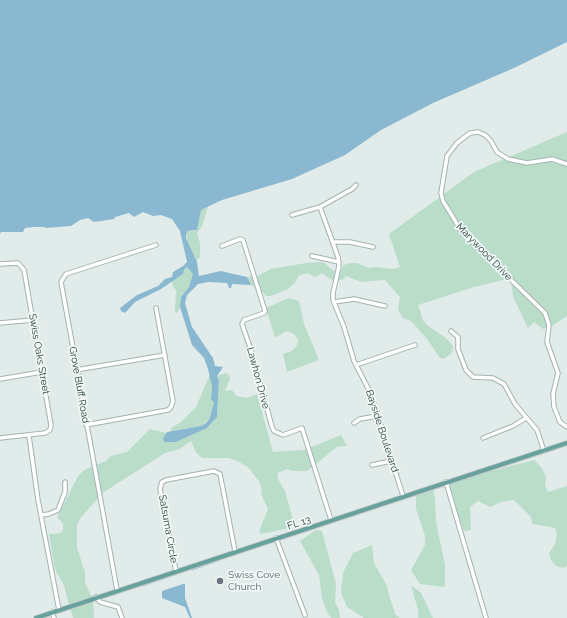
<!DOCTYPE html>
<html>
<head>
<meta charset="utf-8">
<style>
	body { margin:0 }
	canvas { display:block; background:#e1ebe9 }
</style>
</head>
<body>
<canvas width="567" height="618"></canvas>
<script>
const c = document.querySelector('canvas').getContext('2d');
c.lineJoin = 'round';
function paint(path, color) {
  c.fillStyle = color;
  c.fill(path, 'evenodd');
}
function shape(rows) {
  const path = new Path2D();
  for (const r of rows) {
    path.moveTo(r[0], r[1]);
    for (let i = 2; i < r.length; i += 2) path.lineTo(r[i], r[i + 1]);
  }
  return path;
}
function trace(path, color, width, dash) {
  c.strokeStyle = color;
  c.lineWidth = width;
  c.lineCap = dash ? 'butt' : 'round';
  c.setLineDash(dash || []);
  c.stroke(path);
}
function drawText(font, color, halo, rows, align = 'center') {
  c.font = font + ' Raleway,sans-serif';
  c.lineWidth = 3.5;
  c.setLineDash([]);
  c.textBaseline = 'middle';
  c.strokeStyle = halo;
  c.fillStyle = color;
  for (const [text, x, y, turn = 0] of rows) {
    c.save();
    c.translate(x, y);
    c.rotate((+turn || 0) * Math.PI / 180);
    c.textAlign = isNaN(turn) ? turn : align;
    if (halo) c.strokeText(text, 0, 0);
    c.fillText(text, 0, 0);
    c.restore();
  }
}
paint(shape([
	[567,132,567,316,552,326,543,329,534,322,528,328,513,297,511,278,474,287,418,305,423,320,427,325,446,338,453,346,451,354,443,359,439,357,427,339,411,321,403,318,398,310,400,297,385,280,361,282,346,276,344,279,337,281,330,279,322,273,315,277,307,273,299,276,295,283,288,289,271,296,266,296,261,290,251,285,247,277,257,276,271,269,306,263,323,262,339,275,344,265,350,263,357,263,369,268,374,267,394,269,400,267,389,234,474,172],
	[208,207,202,226,197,233,200,243,200,257,196,261,187,243,187,231,196,231,201,210],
	[188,267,194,274,189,287,181,297,180,308,177,313,175,312,176,290,173,287,172,281,183,274,184,270],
	[289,298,299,301,304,324,319,360,287,372,283,354,292,351,297,345,298,340,294,334,286,331,275,338,266,308],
	[226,373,229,375,230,379,225,391,232,390,236,396,246,398,257,394,273,452,304,450,341,435,347,446,337,447,307,471,292,471,287,469,278,473,278,479,285,491,293,520,289,528,261,534,259,531,268,509,261,494,262,489,259,481,248,467,239,462,229,458,202,458,196,452,191,441,180,449,165,453,104,492,81,517,77,525,77,547,85,573,85,583,92,597,69,605,64,585,55,570,49,534,61,533,63,530,63,524,57,517,78,476,84,470,106,461,111,456,127,452,150,429,166,433,163,438,176,442,207,428,217,417,219,381,217,376],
	[210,374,212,386,211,400,214,402,210,418,201,426,171,431,171,428,181,422,196,407],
	[534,460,542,468,546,477,545,485,548,492,567,486,567,566,563,568,556,566,551,560,549,553,555,544,557,534,555,528,532,524,531,517,514,500,501,502,490,507,478,501,470,507,471,530,464,531,448,485,469,477],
	[433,489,435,498,436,522,445,565,445,587,420,584,411,570,425,545,425,536,416,509,416,493],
	[316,530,322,531,336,584,335,602,339,610,340,618,331,618,328,614,322,599,319,575,300,541],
	[372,545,374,563,386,584,395,614,400,618,364,618,347,607,341,593,343,573,353,553],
	[411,585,421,593,433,618,418,618,418,610],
	[93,600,94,618,73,618,70,608]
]), '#baddca');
paint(shape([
	[0,0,567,0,567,42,514,68,433,103,381,130,345,155,292,179,222,200,201,210,197,230,187,231,186,238,197,262,199,276,221,271,229,273,247,277,251,285,232,284,231,288,229,288,227,283,208,282,198,284,187,295,185,303,192,327,213,358,215,366,223,367,217,376,219,381,217,417,207,428,176,442,164,442,163,438,167,432,201,426,206,423,210,418,214,402,211,400,212,386,208,369,204,358,192,345,180,307,181,297,189,287,193,274,187,267,184,270,183,274,161,289,135,302,125,313,121,311,120,308,137,295,158,286,165,279,172,277,173,272,183,266,187,262,180,231,172,219,161,215,153,216,143,212,134,217,129,213,115,217,114,219,94,222,88,218,80,220,71,226,45,228,45,227,34,227,25,228,23,232,1,232,0,234],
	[183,584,185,584,185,598,192,618,190,618,185,607,162,598,162,591]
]), '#89b8d0');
trace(shape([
	[192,570,220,560],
	[142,586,186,571]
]), '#89b8d0', 1);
const minor = shape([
	[567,164,552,159,527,163,508,159,497,152,491,141,485,135,478,132,470,133,457,143,447,156,441,193,443,201,462,232,545,313,549,325,547,342,558,373,553,394,554,407,560,422,567,427],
	[320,207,338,257,339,266,333,293,333,300,344,327,354,361,371,394,403,496],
	[292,215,320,207,352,189,356,185],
	[333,242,350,242,373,247],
	[222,246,240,239,243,240,265,311,264,313,244,320,242,324,252,353,272,427,274,431,283,435,302,428,331,520],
	[312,256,339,262],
	[0,264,18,263,24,270,51,425,50,430,45,433,0,438],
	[334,302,354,299,385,306],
	[0,323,33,320],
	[451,331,458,337,458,349,466,370,473,377,493,378,504,384,515,404,537,430,544,451],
	[356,365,415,345],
	[76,370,165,355],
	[0,379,42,372],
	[354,423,360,419,377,416],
	[86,425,168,410,171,407,173,401,156,308],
	[29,436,38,500,59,610],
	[483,438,513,426,526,418],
	[372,465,391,461],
	[446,482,486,618],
	[41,515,49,514,58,510,65,492,65,482],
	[276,538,305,615],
	[176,571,160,489,162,482,166,480,214,471,220,474,235,551],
	[117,590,61,282,66,274,156,245],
	[96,597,100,602,118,607,122,618],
	[52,612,54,618]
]);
const major = shape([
	[36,618,567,443]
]);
trace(minor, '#a4b3b1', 5.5);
trace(major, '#c1c8c8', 6);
trace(minor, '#fff', 3.5);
trace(major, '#66a19d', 4);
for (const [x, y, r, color] of [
	[220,581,4,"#6b7280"]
]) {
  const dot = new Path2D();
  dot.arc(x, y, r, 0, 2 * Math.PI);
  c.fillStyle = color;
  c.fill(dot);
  trace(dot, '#f1f8f6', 1.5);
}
drawText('10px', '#213c3a', '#f1f8f6', [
	["Marywood Drive",484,252,46],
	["Swiss Oaks Street",39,354,80],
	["Lawhon Drive",258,378,75],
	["Grove Bluff Road",79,385,80],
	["Bayside Boulevard",382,431,72],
	["FL 13",299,523,-18],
	["Satsuma Circle",168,529,80]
]);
drawText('10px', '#5b616d', '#f1f8f6', [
	["Swiss Cove",228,575],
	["Church",228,587]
], 'left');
</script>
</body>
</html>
